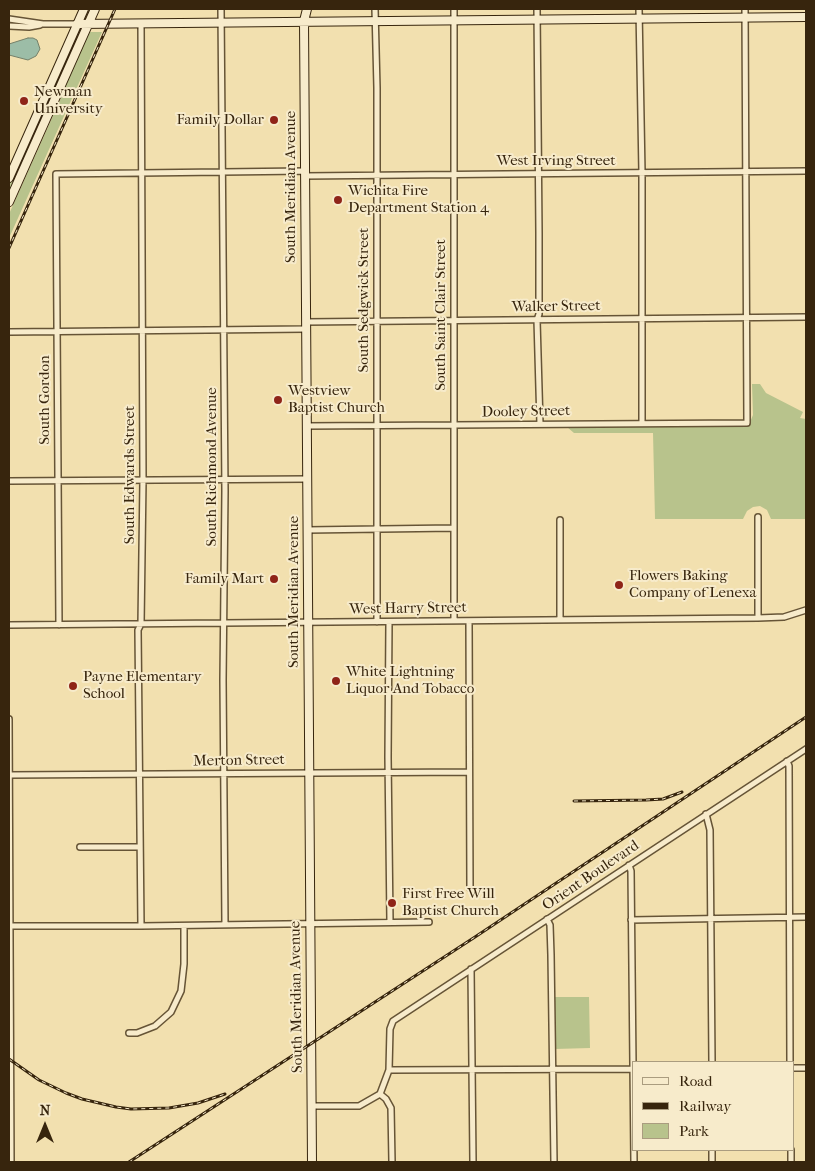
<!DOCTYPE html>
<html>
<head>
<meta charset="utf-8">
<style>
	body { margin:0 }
	#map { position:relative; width:815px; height:1171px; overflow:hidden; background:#f2e0af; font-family:"IM FELL French Canon",serif }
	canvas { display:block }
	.frame { position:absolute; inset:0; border:10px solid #37250d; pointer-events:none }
	.legend { position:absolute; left:632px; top:1061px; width:162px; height:90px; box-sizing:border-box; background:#f7ebcb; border:1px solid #aa9c7f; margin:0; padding:6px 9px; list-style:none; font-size:15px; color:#37250d }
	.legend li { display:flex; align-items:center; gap:10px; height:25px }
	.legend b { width:25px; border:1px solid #aa9c7f }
	.north { position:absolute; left:20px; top:1101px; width:50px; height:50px; -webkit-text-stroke:4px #f7ebcb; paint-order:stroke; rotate:0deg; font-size:14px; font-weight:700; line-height:20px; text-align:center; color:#37250d }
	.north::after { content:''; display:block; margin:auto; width:18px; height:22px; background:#37250d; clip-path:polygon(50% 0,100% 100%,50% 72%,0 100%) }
</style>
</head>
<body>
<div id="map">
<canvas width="815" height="1171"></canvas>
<div class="frame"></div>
<ul class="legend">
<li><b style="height:6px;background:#f7ebcb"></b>Road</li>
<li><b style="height:6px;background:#37250d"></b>Railway</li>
<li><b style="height:14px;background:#b8c38c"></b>Park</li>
</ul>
<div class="north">N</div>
</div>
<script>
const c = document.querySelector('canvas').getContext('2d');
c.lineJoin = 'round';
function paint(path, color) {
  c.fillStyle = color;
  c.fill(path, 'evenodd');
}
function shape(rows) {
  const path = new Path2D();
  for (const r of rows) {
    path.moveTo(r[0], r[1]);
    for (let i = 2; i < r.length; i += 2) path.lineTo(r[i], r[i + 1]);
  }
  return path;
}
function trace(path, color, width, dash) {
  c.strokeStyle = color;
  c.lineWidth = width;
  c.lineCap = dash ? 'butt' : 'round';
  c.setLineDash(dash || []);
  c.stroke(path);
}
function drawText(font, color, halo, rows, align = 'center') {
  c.font = font + ' "IM FELL French Canon",serif';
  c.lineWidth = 4;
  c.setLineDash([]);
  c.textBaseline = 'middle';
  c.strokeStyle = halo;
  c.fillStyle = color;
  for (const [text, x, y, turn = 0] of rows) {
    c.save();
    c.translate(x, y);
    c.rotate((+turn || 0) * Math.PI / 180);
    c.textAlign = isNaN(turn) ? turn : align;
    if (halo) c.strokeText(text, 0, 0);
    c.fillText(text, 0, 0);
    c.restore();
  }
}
paint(shape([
	[87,32,102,32,9,238,9,214,61,98,63,86],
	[76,34,78,37,9,195,9,184],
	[752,384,760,384,766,393,803,412,800,418,806,419,806,519,771,519,767,510,760,506,753,507,747,511,743,519,655,519,653,433,574,433,567,427,746,426,750,422,753,415],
	[555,997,589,997,590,1048,555,1049]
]), '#b8c38c');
const water = shape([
	[28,38,33,38,37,40,40,49,36,56,28,60,9,55,9,44,28,38]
]);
paint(water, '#9cbda7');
trace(water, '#748069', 1);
const street = shape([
	[221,9,225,491,223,680,225,925],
	[375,9,377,88,377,622],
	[454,9,454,621],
	[537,9,539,233,539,314,537,320,540,424],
	[639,9,642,173,642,423],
	[9,19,43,24,77,24],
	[141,23,143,480,141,624,138,630,141,926],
	[9,26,29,27,40,25],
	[305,176,806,171],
	[306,322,806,317],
	[9,332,306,329],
	[306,426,747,423,745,9],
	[9,481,307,479],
	[758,517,758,618],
	[560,520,560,620],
	[307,530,454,528],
	[469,621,470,888],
	[389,622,388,757,390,922],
	[9,625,758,618,784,617,806,610],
	[59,625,56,174,305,171],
	[9,719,11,1162],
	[787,761,789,766,790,1062],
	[9,775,469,772],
	[706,814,710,830,712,1062],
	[80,847,140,847],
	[629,865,631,871,634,1162],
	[547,919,550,925,551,955,554,1162],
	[631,920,806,917],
	[10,926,141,926,429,922],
	[471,969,473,1162],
	[129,1033,137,1033,155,1026,171,1012,181,991,184,964,184,926],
	[794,1068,806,1068],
	[389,1070,634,1069],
	[380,1094,386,1099,391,1108,392,1162],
	[312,1106,359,1106,380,1094,389,1070,390,1029,393,1021,806,749],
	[712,1150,712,1162],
	[791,1150,791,1162]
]);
const secondary = shape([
	[307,9,304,21,312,1162],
	[77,24,806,17],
	[9,178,84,9],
	[9,202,95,9]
]);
trace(street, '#665436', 8);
trace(secondary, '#37250d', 10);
trace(street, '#f7ebcb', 5);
trace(secondary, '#f7ebcb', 8);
const rail = shape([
	[9,248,115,9],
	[574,801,646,800,663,799,682,792],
	[9,1059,39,1080,66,1093,82,1099,116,1107,131,1109,169,1108,198,1103,225,1094],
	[129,1162,475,937,806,717]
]);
trace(rail, '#37250d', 3);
trace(rail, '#f7ebcb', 1, [4]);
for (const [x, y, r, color] of [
	[24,101,5,"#8f2418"],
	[274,120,5,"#8f2418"],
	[338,200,5,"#8f2418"],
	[278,400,5,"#8f2418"],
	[274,579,5,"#8f2418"],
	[619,585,5,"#8f2418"],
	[336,681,5,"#8f2418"],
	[73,686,5,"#8f2418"],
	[392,903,5,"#8f2418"]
]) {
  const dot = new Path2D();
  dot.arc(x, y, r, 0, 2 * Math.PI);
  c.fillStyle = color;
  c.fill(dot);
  trace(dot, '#f7ebcb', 2);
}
drawText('15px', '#37250d', '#f7ebcb', [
	["Newman",34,92],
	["University",34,109],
	["Family Dollar",264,120,"right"],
	["Wichita Fire",348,191],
	["Department Station 4",348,208],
	["Westview",288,391],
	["Baptist Church",288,408],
	["Flowers Baking",629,576],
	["Company of Lenexa",629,593],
	["Family Mart",264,579,"right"],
	["White Lightning",346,672],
	["Liquor And Tobacco",346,689],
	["Payne Elementary",83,677],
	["School",83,694],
	["First Free Will",402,894],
	["Baptist Church",402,911]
], 'left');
drawText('15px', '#37250d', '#f7ebcb', [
	["West Irving Street",556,161],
	["South Meridian Avenue",291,187,-90],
	["South Sedgwick Street",364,300,-90],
	["Walker Street",556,307,-1],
	["South Saint Clair Street",441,315,-90],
	["South Gordon",45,400,-90],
	["Dooley Street",526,412,-1],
	["South Richmond Avenue",212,467,-90],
	["South Edwards Street",130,475,-90],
	["South Meridian Avenue",294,592,-90],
	["West Harry Street",408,609,-1],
	["Merton Street",239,761,-1],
	["Orient Boulevard",591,876,-34],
	["South Meridian Avenue",297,997,-91]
]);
</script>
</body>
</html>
